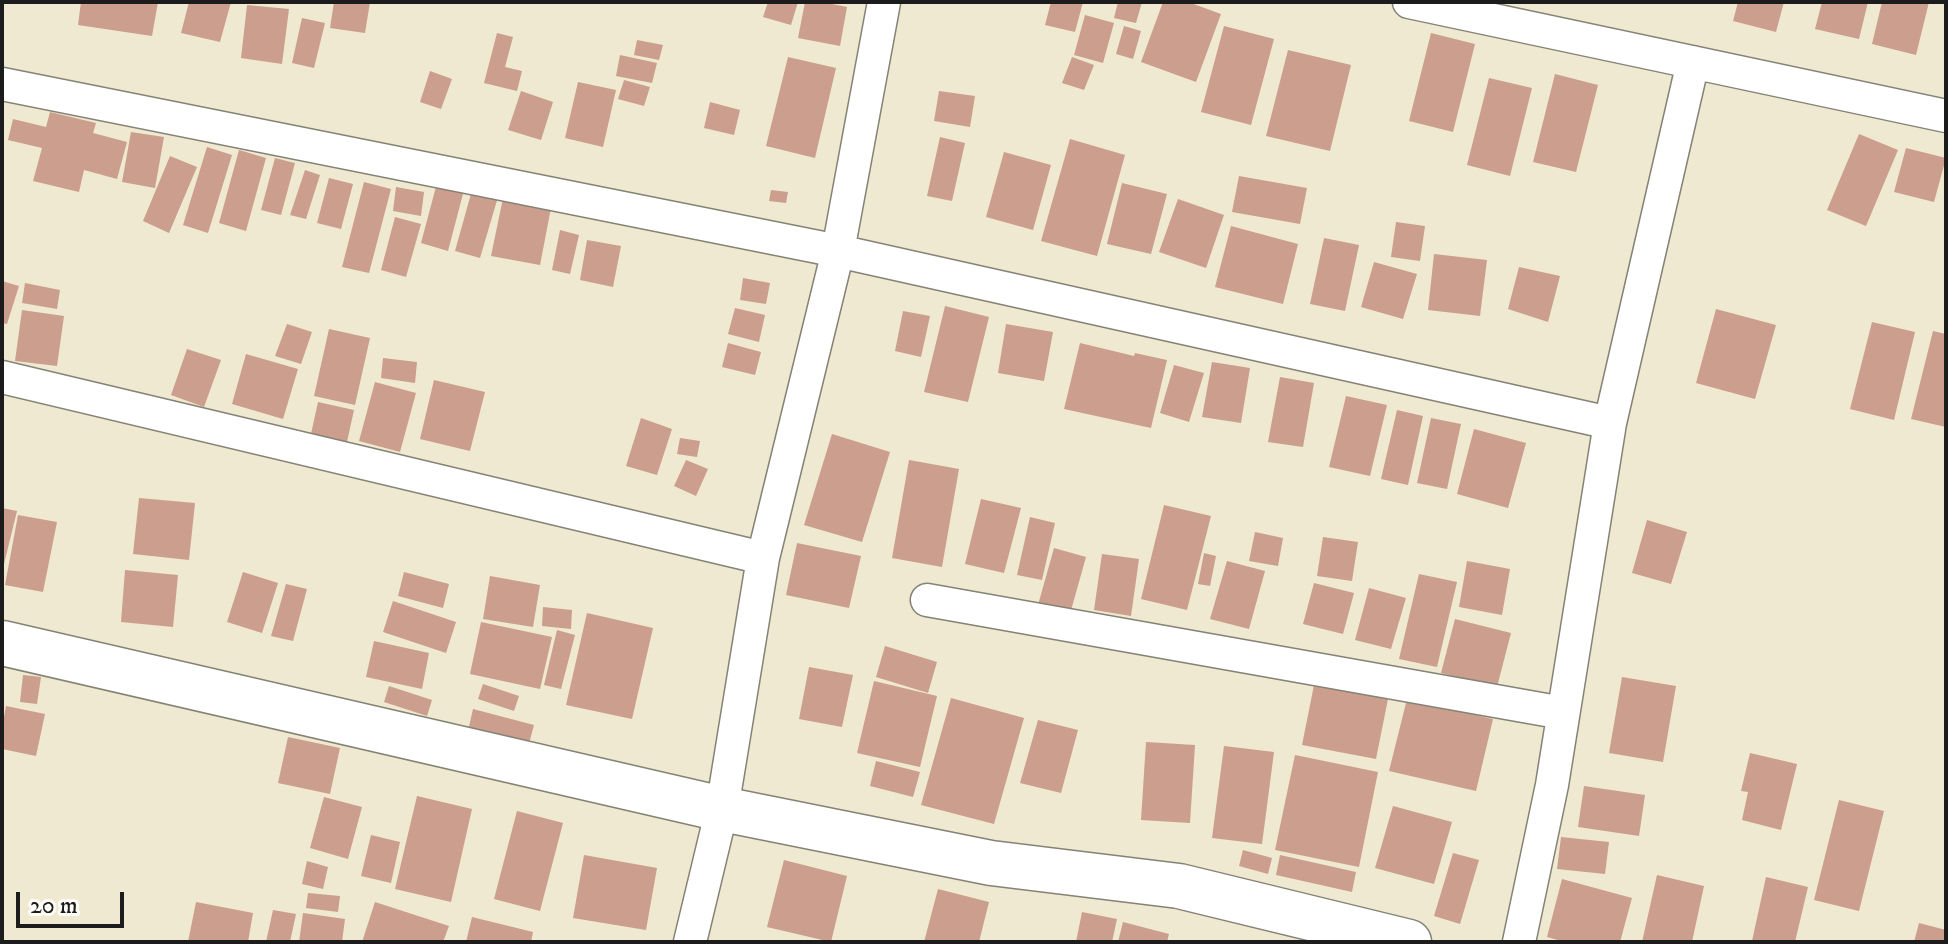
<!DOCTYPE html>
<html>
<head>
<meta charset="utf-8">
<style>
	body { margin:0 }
	#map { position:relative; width:1948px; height:944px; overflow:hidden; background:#eee9d0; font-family:"IM FELL DW Pica",serif }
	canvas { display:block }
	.frame { position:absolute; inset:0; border:4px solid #1c1c1c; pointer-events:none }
	.scale { position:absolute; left:16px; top:892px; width:108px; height:36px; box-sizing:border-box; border:4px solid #1c1c1c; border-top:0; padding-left:10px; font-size:24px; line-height:28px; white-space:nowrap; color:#1c1c1c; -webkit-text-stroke:6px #fdfcf7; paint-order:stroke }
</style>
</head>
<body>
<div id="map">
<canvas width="1948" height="944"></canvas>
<div class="frame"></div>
<div class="scale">20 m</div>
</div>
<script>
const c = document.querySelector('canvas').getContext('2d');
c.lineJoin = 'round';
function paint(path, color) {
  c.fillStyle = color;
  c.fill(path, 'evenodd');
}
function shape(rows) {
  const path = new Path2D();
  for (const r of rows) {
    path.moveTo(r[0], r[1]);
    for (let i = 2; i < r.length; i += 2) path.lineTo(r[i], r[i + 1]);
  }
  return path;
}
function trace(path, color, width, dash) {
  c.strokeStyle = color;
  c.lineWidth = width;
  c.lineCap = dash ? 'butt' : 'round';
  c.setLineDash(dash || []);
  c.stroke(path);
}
paint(shape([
	[81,2,158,2,152,36,78,25],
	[189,2,231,2,220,42,181,33],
	[334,2,370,2,365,33,330,28],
	[768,2,798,2,791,25,763,17],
	[805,2,822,2,847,7,840,46,798,38],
	[1051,2,1083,2,1075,32,1045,25],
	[1118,2,1142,2,1136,23,1114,18],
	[1163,2,1188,2,1221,14,1196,82,1141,62],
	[1738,2,1784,2,1776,32,1733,21],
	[1822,2,1868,2,1859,39,1815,29],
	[1882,2,1929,2,1916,55,1872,44],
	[247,5,289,9,282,64,241,58],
	[1085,15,1114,23,1103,63,1074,55],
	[302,18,325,23,314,68,292,63],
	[1124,26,1141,31,1133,59,1116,54],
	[1224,26,1274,39,1251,125,1201,112],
	[497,33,513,37,505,67,522,71,517,91,484,83],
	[1431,33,1475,44,1453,132,1409,121],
	[637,40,663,45,659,60,634,55],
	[1288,50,1351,65,1330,151,1266,136],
	[620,55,657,63,652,83,616,76],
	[788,57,836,68,815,158,766,146],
	[1072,57,1094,65,1084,90,1062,83],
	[430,71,452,79,441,109,420,102],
	[1555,74,1598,85,1576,172,1533,162],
	[1489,78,1532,88,1510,176,1467,165],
	[624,80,650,87,644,106,618,99],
	[578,82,616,90,603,147,565,138],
	[521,91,553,102,541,140,508,130],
	[939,91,975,96,970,127,934,121],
	[710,102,740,110,734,135,704,128],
	[50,112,96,123,93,133,127,142,117,179,84,170,79,192,33,181,42,148,8,140,13,119,46,127],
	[131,132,164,137,155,188,122,182],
	[1859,134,1898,150,1866,226,1827,210],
	[940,137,965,143,952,201,927,196],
	[1070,139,1125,155,1097,256,1041,241],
	[207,147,232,155,208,233,183,225],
	[1906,148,1946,158,1934,202,1894,192],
	[239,150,266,158,246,231,219,223],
	[1004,152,1051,165,1033,230,986,217],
	[170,156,197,167,169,233,143,221],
	[275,158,295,163,281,215,261,210],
	[305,170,320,175,306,219,290,215],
	[1239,176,1307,188,1300,224,1232,212],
	[329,178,353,184,341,229,317,223],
	[364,182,391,189,369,273,342,267],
	[437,183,464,190,448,251,421,243],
	[1122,183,1167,194,1151,254,1107,244],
	[396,187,424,192,421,216,393,211],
	[472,190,498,197,480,258,455,251],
	[771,190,788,192,786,203,769,201],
	[503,198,551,208,540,265,491,256],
	[1178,199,1224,215,1206,268,1159,252],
	[395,217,421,224,406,277,381,270],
	[1396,222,1425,226,1420,261,1391,257],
	[1231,226,1298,244,1283,304,1215,287],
	[560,230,579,235,570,274,552,270],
	[1324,238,1359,245,1345,311,1310,304],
	[587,240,621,246,613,287,580,280],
	[1434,254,1487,260,1480,316,1428,310],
	[1374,262,1417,274,1403,319,1361,307],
	[1519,267,1560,276,1548,322,1508,309],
	[743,278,770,283,766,304,740,300],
	[2,281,19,286,7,324,2,323],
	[25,283,60,290,57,309,22,303],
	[945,306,989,317,968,402,924,392],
	[735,308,765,315,759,342,728,334],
	[1716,309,1776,325,1755,399,1696,383],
	[22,310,64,316,57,366,15,361],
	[903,311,930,316,921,357,895,351],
	[1872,322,1915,332,1894,420,1850,409],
	[287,324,312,332,301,364,275,356],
	[1006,324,1053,332,1044,381,998,373],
	[329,329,370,338,355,405,314,396],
	[1933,331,1946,334,1946,427,1911,419],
	[728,343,761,352,755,375,722,367],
	[1080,343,1134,356,1135,353,1167,360,1151,428,1064,409],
	[187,349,221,360,204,407,171,395],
	[246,354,298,369,283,419,232,404],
	[383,358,417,362,415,383,381,378],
	[1212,362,1250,368,1241,423,1202,417],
	[1174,365,1204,373,1189,422,1160,413],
	[1280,377,1314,383,1303,447,1268,442],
	[434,380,485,392,470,451,420,439],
	[375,382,416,393,400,452,359,441],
	[1346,396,1387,405,1370,476,1329,467],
	[318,402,354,410,345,451,309,443],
	[1397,410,1423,416,1408,485,1381,479],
	[641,418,672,429,657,475,626,466],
	[1431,418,1461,424,1447,489,1417,483],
	[1474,429,1526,443,1508,508,1457,494],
	[832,434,890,452,862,542,804,525],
	[680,438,700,441,697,457,677,454],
	[686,460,708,469,696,496,674,486],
	[909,460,959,469,942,567,892,558],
	[139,498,195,503,189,560,133,554],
	[981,499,1021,508,1004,573,965,564],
	[1164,505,1211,516,1187,610,1141,599],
	[2,508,17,511,3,568,2,568],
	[18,515,57,522,43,592,5,585],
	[1030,517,1055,523,1042,580,1017,575],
	[1647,520,1687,532,1671,584,1632,573],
	[1255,532,1283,538,1278,566,1249,561],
	[1323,537,1358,542,1352,581,1317,576],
	[797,543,861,556,849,608,786,595],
	[1054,548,1086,557,1070,614,1038,605],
	[1204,553,1216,556,1210,586,1198,584],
	[1102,554,1139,559,1131,616,1094,610],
	[1227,561,1265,571,1249,629,1210,619],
	[1467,561,1510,569,1502,615,1459,607],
	[125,570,178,575,173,627,121,622],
	[243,572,278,583,262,633,227,622],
	[404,572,449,584,443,608,398,596],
	[1419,574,1457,582,1437,667,1399,659],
	[490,576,540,585,533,627,483,619],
	[1314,583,1354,593,1343,634,1303,624],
	[286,584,307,589,293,641,271,636],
	[1369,588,1406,598,1391,649,1355,640],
	[393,601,456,622,446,653,383,632],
	[543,607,572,610,571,629,542,626],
	[587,613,653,628,632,719,566,705],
	[1455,619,1511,633,1497,687,1441,673],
	[481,622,552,637,540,689,470,674],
	[557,630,575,635,561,689,544,685],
	[374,641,429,653,422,689,366,677],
	[885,646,937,662,928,693,876,677],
	[809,667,853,675,842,727,799,719],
	[23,675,41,677,37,704,20,702],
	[1622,677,1676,686,1663,762,1609,753],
	[874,681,937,696,920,767,857,753],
	[483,684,519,696,514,711,478,699],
	[1314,685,1388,699,1376,759,1302,745],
	[389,686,432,700,427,716,384,702],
	[951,698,1024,718,994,824,921,805],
	[1407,699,1493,719,1476,791,1389,771],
	[6,706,45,714,36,756,2,749,2,728],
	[473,709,534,725,528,747,468,731],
	[1038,720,1078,730,1061,793,1020,783],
	[288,737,340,748,330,794,278,783],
	[1146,742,1195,745,1190,823,1141,820],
	[1224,746,1274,752,1262,844,1212,838],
	[1750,753,1797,764,1781,830,1742,820,1748,792,1741,791],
	[1295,755,1378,772,1359,867,1275,850],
	[876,761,920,772,913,797,870,786],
	[1584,786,1645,795,1639,836,1578,827],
	[417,796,472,809,451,902,395,889],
	[324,797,362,807,348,859,310,848],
	[1839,800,1884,811,1859,911,1814,900],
	[1393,806,1452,822,1434,884,1375,868],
	[517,811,563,823,540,911,494,899],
	[371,835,400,842,391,883,361,876],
	[1561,837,1609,842,1605,874,1557,869],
	[1243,850,1272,858,1268,874,1239,866],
	[1453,853,1479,860,1460,924,1434,916],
	[584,855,657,868,646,930,573,918],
	[1280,855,1356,872,1352,892,1276,875],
	[784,860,847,876,831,942,767,927],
	[307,861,328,867,323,889,302,884],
	[1657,875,1704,886,1692,942,1642,942],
	[1766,877,1808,887,1795,942,1752,941],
	[1562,879,1632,898,1620,942,1565,942,1547,937],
	[938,889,989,902,979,942,924,942],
	[308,893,340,896,338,912,306,908],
	[196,902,253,913,248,942,188,942],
	[375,902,449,926,443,942,362,942],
	[273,910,296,914,290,942,266,942],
	[1082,912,1117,919,1112,942,1076,942],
	[303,913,345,919,342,942,299,942],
	[472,917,533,932,531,942,466,942],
	[1123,922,1169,934,1167,942,1118,942],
	[1919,923,1946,930,1946,942,1914,942]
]), '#cc9e8d');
const street = shape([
	[1409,2,1946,116],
	[2,84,838,251,1610,423],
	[2,377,763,558],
	[927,600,1563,713],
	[690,942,722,809,763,558,838,251,884,2],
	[1519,942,1552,785,1610,423,1693,62]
]);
const secondary = shape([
	[2,643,722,809,991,863,1179,886,1409,942]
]);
trace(street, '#858276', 35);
trace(secondary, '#858276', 47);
trace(street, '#fff', 32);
trace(secondary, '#fff', 44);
</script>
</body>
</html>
